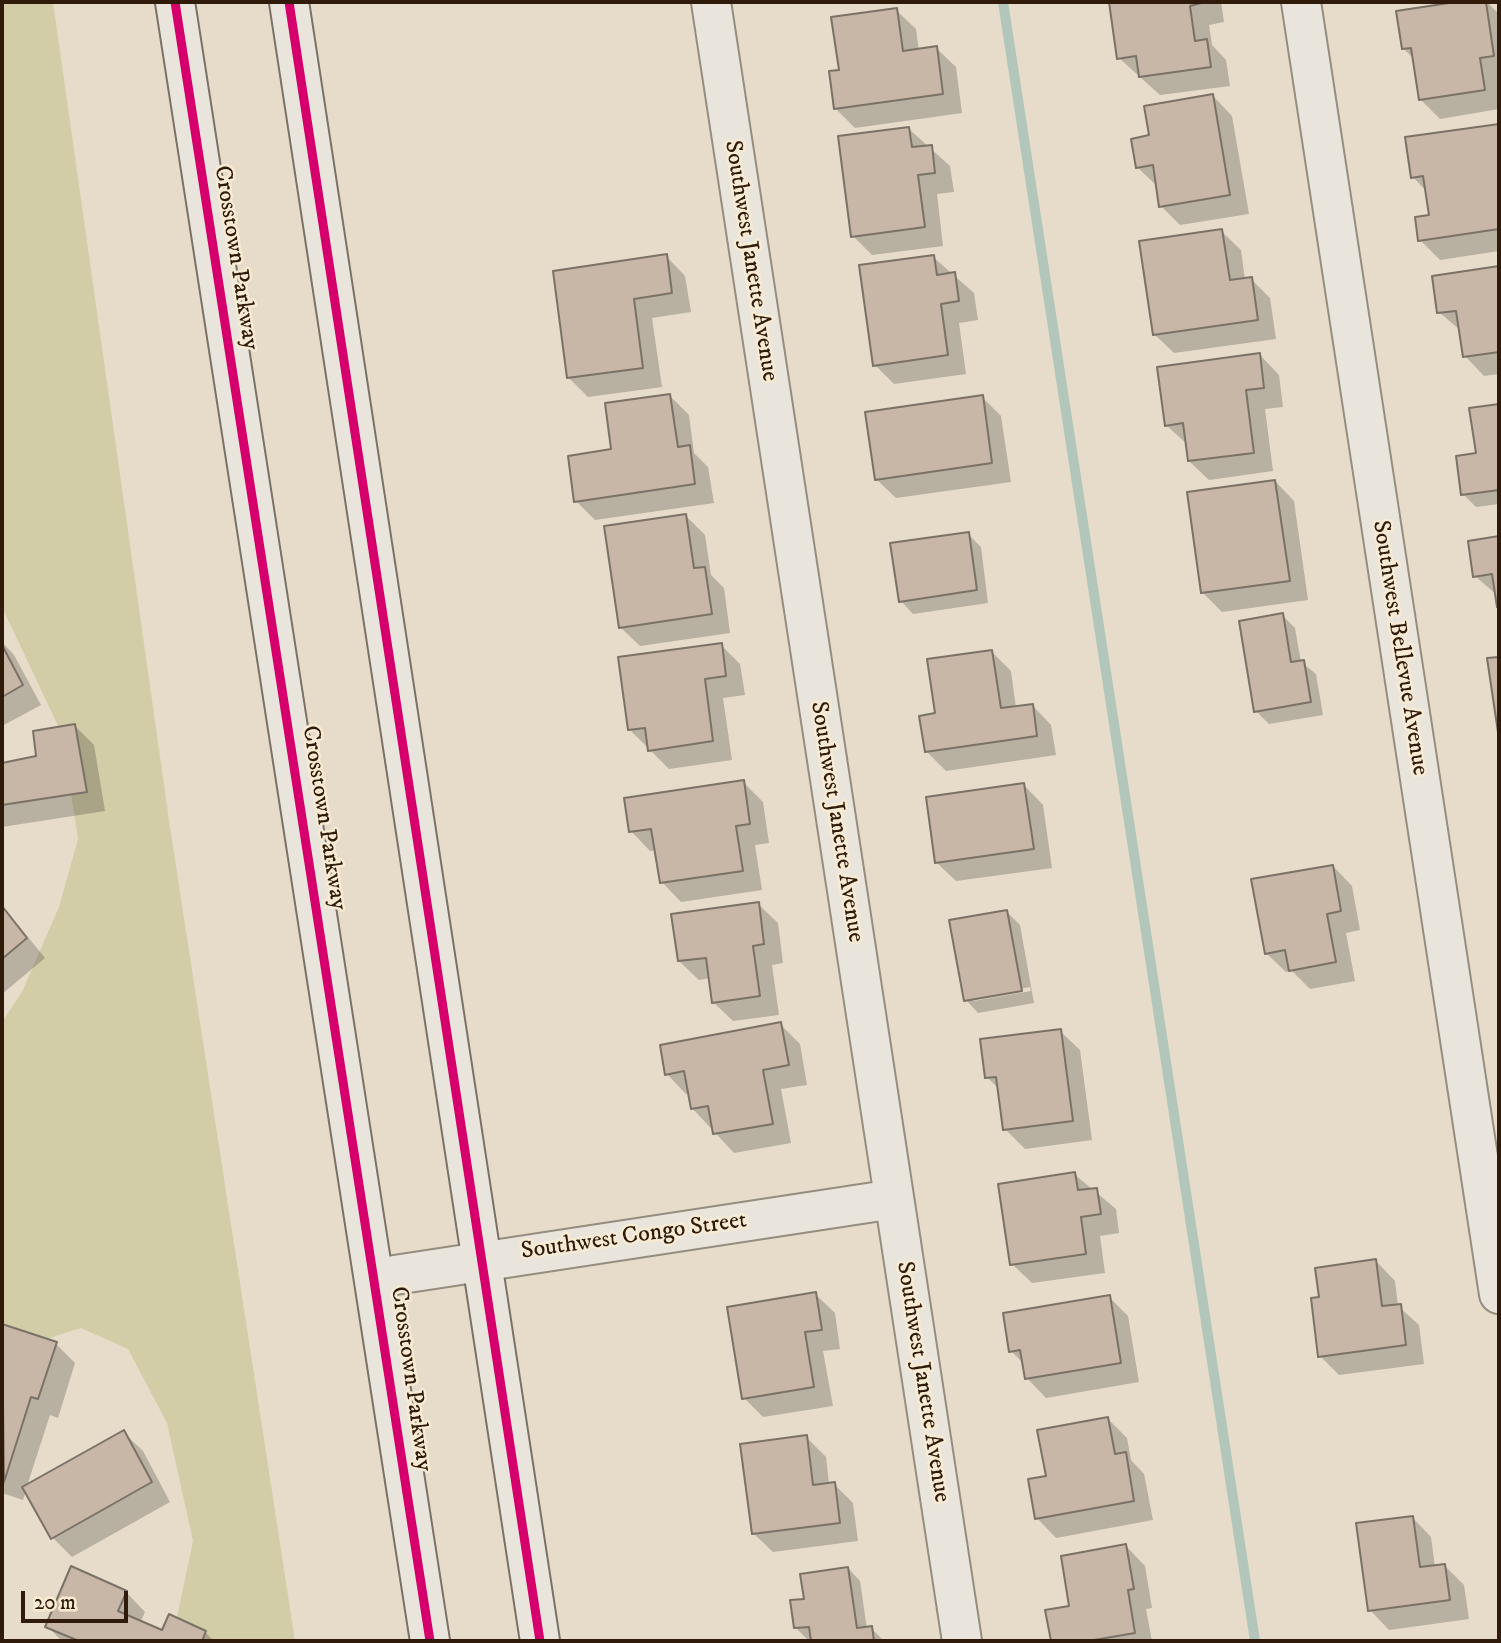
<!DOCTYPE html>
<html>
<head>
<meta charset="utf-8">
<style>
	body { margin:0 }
	#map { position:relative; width:1501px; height:1643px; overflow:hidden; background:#e6dcc9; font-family:"IM FELL DW Pica",serif }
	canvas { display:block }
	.frame { position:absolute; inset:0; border:4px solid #301a0a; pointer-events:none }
	.scale { position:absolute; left:21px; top:1591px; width:107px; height:32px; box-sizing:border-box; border:4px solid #301a0a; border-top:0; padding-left:9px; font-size:21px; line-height:24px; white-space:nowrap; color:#301a0a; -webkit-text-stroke:5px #f7ebd3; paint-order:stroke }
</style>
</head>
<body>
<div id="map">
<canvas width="1501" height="1643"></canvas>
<div class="frame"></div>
<div class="scale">20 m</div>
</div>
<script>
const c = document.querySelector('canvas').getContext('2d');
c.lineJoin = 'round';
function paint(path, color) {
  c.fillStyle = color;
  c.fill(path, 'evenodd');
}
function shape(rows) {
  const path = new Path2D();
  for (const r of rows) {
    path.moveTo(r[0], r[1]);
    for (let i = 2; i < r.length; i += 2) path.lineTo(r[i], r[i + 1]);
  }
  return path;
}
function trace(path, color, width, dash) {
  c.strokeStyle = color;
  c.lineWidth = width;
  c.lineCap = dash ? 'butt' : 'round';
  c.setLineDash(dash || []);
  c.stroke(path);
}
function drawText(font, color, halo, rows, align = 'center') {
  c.font = font + ' "IM FELL DW Pica",serif';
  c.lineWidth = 5;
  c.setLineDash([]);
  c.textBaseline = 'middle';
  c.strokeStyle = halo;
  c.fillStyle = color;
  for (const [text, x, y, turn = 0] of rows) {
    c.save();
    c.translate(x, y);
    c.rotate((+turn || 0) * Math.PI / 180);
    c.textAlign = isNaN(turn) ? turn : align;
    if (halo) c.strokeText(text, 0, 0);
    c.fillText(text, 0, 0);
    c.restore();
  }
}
paint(shape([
	[2,2,53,2,170,827,295,1641,172,1641,193,1541,167,1423,128,1349,81,1328,33,1343,2,1368,2,1022,22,992,59,907,78,839,62,734,2,607]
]), '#d2cda7');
paint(shape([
	[1110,2,1221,2,1224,22,1209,25,1212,45,1226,60,1230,86,1160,95,1119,58],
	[1467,2,1487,2,1499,14,1499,109,1440,119,1420,99,1414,59,1404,49,1398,12],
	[896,10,916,29,919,51,936,48,956,67,962,113,855,128,836,109,840,71],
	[1213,96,1232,116,1249,214,1180,225,1161,206,1157,186,1137,167,1151,137],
	[1499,125,1499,251,1440,260,1420,240,1431,217,1427,192,1413,177,1407,139],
	[909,129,950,166,954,192,937,194,943,246,872,255,853,236],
	[1221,231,1241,250,1245,280,1251,279,1270,298,1276,339,1174,353,1154,334],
	[666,256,685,276,691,312,652,318,662,387,588,397,569,378],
	[933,257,974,293,978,320,959,323,966,374,894,384,875,365],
	[1499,268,1499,374,1484,376,1465,356,1461,331,1439,312,1434,278],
	[1260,355,1279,375,1283,407,1265,409,1273,471,1209,480,1189,461,1187,444,1166,425],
	[669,395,689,415,694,453,708,467,714,503,595,520,576,501,613,451],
	[982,397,1001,416,1011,482,896,498,876,479],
	[1499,406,1499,504,1476,507,1463,494,1478,455,1471,409],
	[1275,481,1294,501,1308,600,1222,612,1202,592],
	[686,516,705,535,711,575,724,588,730,633,640,646,620,627],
	[968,534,981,547,988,603,913,614,901,601],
	[1499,538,1499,606,1497,595,1475,576,1470,542],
	[1282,615,1295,628,1301,662,1316,674,1323,715,1269,724,1256,711],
	[2,642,14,655,41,705,2,726],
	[721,645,740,664,745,695,723,698,732,760,669,769,629,729],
	[992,652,1011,671,1016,708,1032,705,1051,725,1056,755,946,771,926,751,937,715],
	[75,726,94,745,105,811,2,827,2,760,6,764,38,758],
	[743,782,763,802,769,843,755,845,762,890,681,902,662,882,656,850,650,851,631,831],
	[1024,785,1043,805,1052,868,956,881,936,862],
	[1333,866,1352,886,1360,930,1346,933,1355,981,1310,989,1292,971,1286,972,1266,953],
	[758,904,778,923,783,963,772,965,779,1015,733,1021,713,1002,710,978,699,980,679,961],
	[2,905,45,958,2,994],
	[1007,912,1020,925,1034,1003,978,1013,966,1000],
	[1030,987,1031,991,973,1001,973,998],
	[780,1024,800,1044,807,1085,781,1089,791,1143,734,1153,692,1108,690,1093,686,1094,667,1074],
	[1060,1031,1080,1050,1092,1140,1025,1149,1005,1129,1000,1090,987,1077],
	[1074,1174,1116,1209,1119,1233,1100,1236,1105,1273,1032,1283,1012,1264],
	[1376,1261,1395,1281,1398,1306,1419,1325,1424,1364,1339,1375,1320,1356,1321,1299],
	[815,1294,835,1313,840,1349,823,1351,833,1406,763,1417,744,1398],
	[1109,1297,1128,1316,1139,1382,1046,1398,1027,1378,1025,1365,1011,1351],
	[2,1326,56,1344,75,1363,58,1418,50,1415,27,1486,123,1432,143,1451,170,1502,72,1557,53,1538,26,1490,23,1500,2,1493],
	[1107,1418,1127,1438,1131,1460,1144,1474,1153,1520,1056,1538,1037,1518,1048,1477],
	[806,1437,826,1457,829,1484,834,1484,853,1503,858,1541,773,1552,753,1533],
	[1412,1517,1431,1537,1435,1567,1445,1566,1464,1585,1469,1619,1389,1630,1370,1610],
	[1126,1546,1145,1566,1152,1608,1146,1609,1152,1641,1053,1641,1047,1611,1071,1608],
	[848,1568,860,1581,867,1629,871,1628,884,1641,809,1641,796,1628,806,1600],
	[126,1592,145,1612,140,1623,163,1633,205,1632,214,1641,62,1641,47,1626]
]), '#0003');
trace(shape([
	[1003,2,1255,1641]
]), '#b3c6bc', 10);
const building = shape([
	[1109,2,1205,2,1190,6,1195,41,1207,39,1211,67,1139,77,1136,56,1117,59,1109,2],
	[1456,2,1486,2,1494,56,1480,58,1485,90,1419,100,1411,48,1402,49,1396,11,1456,2],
	[897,8,903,51,937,46,943,94,834,109,829,71,839,70,831,17,897,8],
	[1213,94,1230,195,1159,207,1153,165,1136,168,1131,139,1149,135,1144,106,1213,94],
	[1499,124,1499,229,1418,241,1415,217,1429,215,1423,176,1411,178,1405,137,1499,124],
	[909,127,912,147,932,145,935,173,918,175,925,227,851,237,838,136,909,127],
	[1222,229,1230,280,1252,277,1258,320,1153,335,1139,241,1222,229],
	[667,254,672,293,634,299,643,368,567,378,553,271,667,254],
	[934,255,937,275,955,272,959,301,941,304,948,355,873,366,859,265,934,255],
	[1499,266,1499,352,1463,357,1456,311,1437,313,1432,276,1499,266],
	[1260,353,1264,388,1246,390,1254,453,1188,461,1183,423,1165,426,1157,367,1260,353],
	[670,394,678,447,690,445,695,484,574,502,568,456,611,449,605,403,670,394],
	[983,395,992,463,875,480,865,412,983,395],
	[1499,404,1499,490,1461,495,1456,456,1476,453,1469,408,1499,404],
	[1275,480,1290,581,1201,593,1187,492,1275,480],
	[686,514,694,568,705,567,712,614,619,628,604,526,686,514],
	[969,532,977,590,899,602,890,543,969,532],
	[1499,536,1499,606,1497,607,1492,574,1473,577,1468,541,1499,536],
	[1283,613,1291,662,1304,660,1311,702,1254,712,1239,621,1283,613],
	[722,643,726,676,705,679,713,741,648,751,645,728,628,730,618,657,722,643],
	[2,645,23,685,2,697,2,645],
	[992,650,1001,708,1033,704,1037,736,925,752,919,716,935,713,927,659,992,650],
	[1499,657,1499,739,1487,658,1499,657],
	[75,724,87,792,2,805,2,763,36,756,33,731,75,724],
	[744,780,750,824,736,826,743,871,660,883,651,829,629,832,624,798,744,780],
	[1024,783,1034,849,935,863,926,797,1024,783],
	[1333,865,1341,911,1327,914,1336,962,1289,971,1285,950,1265,954,1251,879,1333,865],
	[759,902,764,944,753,946,760,996,712,1003,706,958,678,961,671,914,759,902],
	[2,906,27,938,2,959,2,906],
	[1007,910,1022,991,964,1001,949,920,1007,910],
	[781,1022,789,1065,763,1070,773,1124,713,1134,708,1106,691,1109,684,1071,665,1075,660,1045,781,1022],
	[1061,1029,1073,1121,1003,1130,996,1077,985,1078,980,1039,1061,1029],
	[1075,1172,1078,1190,1097,1188,1101,1214,1081,1217,1086,1254,1010,1265,998,1184,1075,1172],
	[1376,1259,1382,1306,1401,1304,1406,1345,1318,1357,1311,1298,1319,1297,1315,1268,1376,1259],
	[816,1292,822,1330,805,1332,814,1387,742,1399,727,1307,816,1292],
	[1110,1295,1121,1363,1025,1379,1020,1350,1009,1352,1003,1313,1110,1295],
	[2,1324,57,1342,38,1399,31,1397,4,1482,2,1324],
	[1108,1417,1115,1454,1126,1452,1134,1501,1035,1519,1028,1479,1046,1476,1037,1430,1108,1417],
	[124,1430,152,1482,51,1539,22,1487,124,1430],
	[807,1435,813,1485,835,1482,840,1523,752,1534,740,1444,807,1435],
	[1413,1516,1420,1567,1445,1564,1450,1600,1368,1611,1356,1523,1413,1516],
	[1126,1544,1134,1589,1128,1590,1135,1633,1088,1641,1051,1641,1045,1610,1069,1606,1061,1556,1126,1544],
	[71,1566,127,1591,118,1611,162,1630,169,1614,206,1631,202,1641,79,1641,45,1627,71,1566],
	[848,1567,857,1628,872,1626,874,1641,811,1641,809,1627,794,1628,790,1600,804,1599,800,1574,848,1567]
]);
paint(building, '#c8b6a6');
trace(building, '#7b7267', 2);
const minor = shape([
	[711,2,962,1641],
	[1301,2,1499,1294],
	[375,1278,894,1199]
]);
const secondary = shape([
	[175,2,430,1641],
	[289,2,540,1641]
]);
trace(minor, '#958d80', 42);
trace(secondary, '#7b7267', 42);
trace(minor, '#eae5dc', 38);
trace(secondary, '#eae5dc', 38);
trace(shape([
	[175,2,430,1641],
	[289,2,540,1641]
]), '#d6006c', 9);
drawText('24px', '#301a0a', '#f7ebd3', [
	["Crosstown Parkway",235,258,81],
	["Southwest Janette Avenue",750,261,81],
	["Southwest Bellevue Avenue",1399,648,81],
	["Crosstown Parkway",323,818,81],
	["Southwest Janette Avenue",836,822,81],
	["Southwest Congo Street",634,1237,-8],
	["Crosstown Parkway",410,1379,82],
	["Southwest Janette Avenue",922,1382,81]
]);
</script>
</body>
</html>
